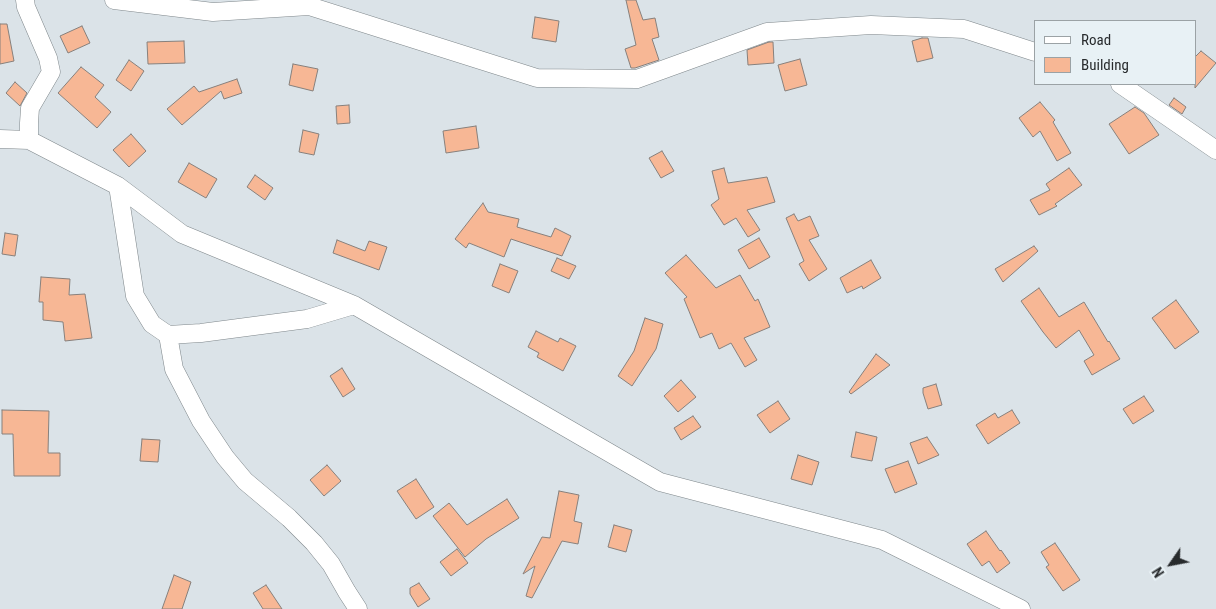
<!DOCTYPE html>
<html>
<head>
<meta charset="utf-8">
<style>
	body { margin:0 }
	#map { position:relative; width:1216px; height:609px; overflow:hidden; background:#dbe3e8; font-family:"Roboto Condensed",sans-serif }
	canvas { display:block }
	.legend { position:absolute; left:1034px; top:20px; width:162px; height:65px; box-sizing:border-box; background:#e8f1f5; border:1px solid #9ba2a5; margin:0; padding:6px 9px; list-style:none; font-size:15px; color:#282b2d }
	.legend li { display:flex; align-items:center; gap:10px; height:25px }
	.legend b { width:25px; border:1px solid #9ba2a5 }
	.north { position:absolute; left:1146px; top:539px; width:50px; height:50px; -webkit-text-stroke:4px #e8f1f5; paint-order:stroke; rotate:237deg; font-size:14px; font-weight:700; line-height:20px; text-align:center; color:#282b2d }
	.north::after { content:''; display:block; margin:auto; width:18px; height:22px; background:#282b2d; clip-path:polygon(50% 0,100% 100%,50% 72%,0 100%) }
</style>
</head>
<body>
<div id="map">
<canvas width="1216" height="609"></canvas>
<ul class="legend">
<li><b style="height:6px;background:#fff"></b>Road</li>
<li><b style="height:14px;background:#f7b795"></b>Building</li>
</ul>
<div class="north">N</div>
</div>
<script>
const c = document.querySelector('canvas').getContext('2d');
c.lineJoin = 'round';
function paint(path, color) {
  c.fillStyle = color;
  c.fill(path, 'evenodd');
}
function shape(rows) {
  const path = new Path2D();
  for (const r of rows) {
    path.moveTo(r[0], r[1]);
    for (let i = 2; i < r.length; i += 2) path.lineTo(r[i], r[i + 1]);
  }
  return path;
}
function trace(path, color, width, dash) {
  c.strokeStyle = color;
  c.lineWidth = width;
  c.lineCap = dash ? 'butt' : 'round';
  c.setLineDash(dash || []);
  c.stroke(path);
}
const building = shape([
	[626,0,636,0,643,20,655,18,659,37,652,39,659,60,635,68,631,68,625,49,636,45,626,0],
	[535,17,559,21,556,42,532,38,535,17],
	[0,24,7,24,14,61,0,64,0,24],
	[82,26,90,43,68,53,60,36,82,26],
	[922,38,928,38,933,58,917,62,912,41,922,38],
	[184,41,185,63,148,64,147,42,184,41],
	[769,42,773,42,774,63,748,65,747,50,769,42],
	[1201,51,1216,63,1195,88,1195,57,1201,51],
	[800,59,807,85,785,91,778,65,800,59],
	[129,60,144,71,131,91,116,80,129,60],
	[293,64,318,69,313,91,289,85,293,64],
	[81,67,104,85,95,97,111,112,97,128,58,93,81,67],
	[237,79,242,93,224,99,221,91,182,125,167,109,194,86,199,92,237,79],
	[15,82,27,93,20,106,6,93,15,82],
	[1174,98,1186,107,1182,114,1169,105,1174,98],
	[1040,102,1055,120,1053,122,1071,153,1057,161,1040,131,1033,137,1019,118,1040,102],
	[349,105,350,123,337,124,336,106,349,105],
	[1135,107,1144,113,1159,135,1129,154,1109,124,1135,107],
	[476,126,479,148,446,153,443,131,476,126],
	[303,130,319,134,314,155,299,152,303,130],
	[131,134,146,151,129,167,113,150,131,134],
	[662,151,674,171,661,178,649,158,662,151],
	[189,163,217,179,206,198,178,182,189,163],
	[724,168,728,183,767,177,775,202,747,210,760,230,748,237,736,218,724,225,711,205,719,199,712,171,724,168],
	[1069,168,1082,185,1055,204,1057,206,1039,215,1030,200,1050,190,1046,184,1069,168],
	[255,175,273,188,265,200,247,187,255,175],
	[483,203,488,212,519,219,517,227,551,237,555,228,571,236,562,256,511,239,504,257,469,243,466,248,455,239,483,203],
	[794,214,798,221,810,216,819,236,809,240,827,269,809,281,799,264,804,261,786,218,794,214],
	[5,233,18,235,15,256,2,254,5,233],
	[759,238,770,257,749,269,738,250,759,238],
	[337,240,365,251,369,241,387,247,379,270,333,253,337,240],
	[1034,246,1038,251,1003,282,995,269,1034,246],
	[686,255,716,288,740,275,755,301,758,299,770,327,744,338,757,360,745,367,731,343,719,349,712,333,700,338,684,299,687,297,665,273,686,255],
	[557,258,576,266,569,279,551,271,557,258],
	[871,260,881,278,863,289,862,286,847,293,840,278,871,260],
	[500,264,518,271,509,293,492,286,500,264],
	[41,277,70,279,69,295,85,294,92,338,65,341,63,322,43,320,43,302,39,302,41,277],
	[1039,288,1059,317,1084,302,1108,342,1109,341,1120,359,1092,375,1084,361,1094,355,1079,330,1056,348,1043,332,1021,301,1039,288],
	[1176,300,1199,332,1175,349,1152,318,1176,300],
	[645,318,663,324,656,349,632,386,618,376,634,351,645,318],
	[536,331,558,342,560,338,576,346,563,371,537,357,539,353,528,347,536,331],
	[876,354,890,365,851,394,849,392,876,354],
	[342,368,355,389,343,397,330,376,342,368],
	[681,380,696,397,678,412,664,396,681,380],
	[936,384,942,405,928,409,923,393,923,388,936,384],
	[1144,396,1154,411,1133,424,1123,409,1144,396],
	[778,401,790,419,770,433,757,415,778,401],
	[2,410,49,411,48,453,60,453,60,476,14,476,13,434,2,434,2,410],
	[1012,410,1020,423,988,444,976,425,995,413,998,418,1012,410],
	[693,416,701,427,681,440,674,428,693,416],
	[856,432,877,437,872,461,851,457,856,432],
	[927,437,939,455,918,464,910,443,927,437],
	[142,439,160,440,158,462,140,461,142,439],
	[798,455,819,462,812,485,791,479,798,455],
	[908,461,917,484,895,493,885,469,908,461],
	[327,465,341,481,324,496,310,480,327,465],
	[416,479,434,507,416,519,397,491,416,479],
	[559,491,579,495,574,521,582,523,578,544,562,541,532,598,526,596,535,566,523,574,542,537,550,538,559,491],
	[507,499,519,518,486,539,465,557,433,516,449,503,467,525,507,499],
	[614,525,632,530,626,552,608,547,614,525],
	[986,531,1000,551,1001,550,1010,563,997,573,989,561,982,566,967,544,986,531],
	[1055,543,1080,580,1063,591,1046,567,1049,565,1041,552,1055,543],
	[457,549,468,563,451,576,440,562,457,549],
	[174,575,191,582,182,609,162,609,174,575],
	[419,583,430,599,418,607,410,594,410,588,419,583],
	[266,585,282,609,263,609,253,593,266,585]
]);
paint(building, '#f7b795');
trace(building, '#87807c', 1);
const minor = shape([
	[25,0,26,7,48,58,51,72,30,108,29,123,29,140],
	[114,0,213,12,309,6,537,78,637,79,767,32,871,25,964,29,1035,52],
	[1120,84,1216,150],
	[0,139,29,140,118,186,182,234,354,305,660,482,882,540,1021,609],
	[118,186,135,296,152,324,168,335,201,333,307,319,354,305],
	[168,335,174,369,201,421,225,457,245,481,289,518,314,543,331,564,347,592,358,609]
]);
trace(minor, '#7f878b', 19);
trace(minor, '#fff', 18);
</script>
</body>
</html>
